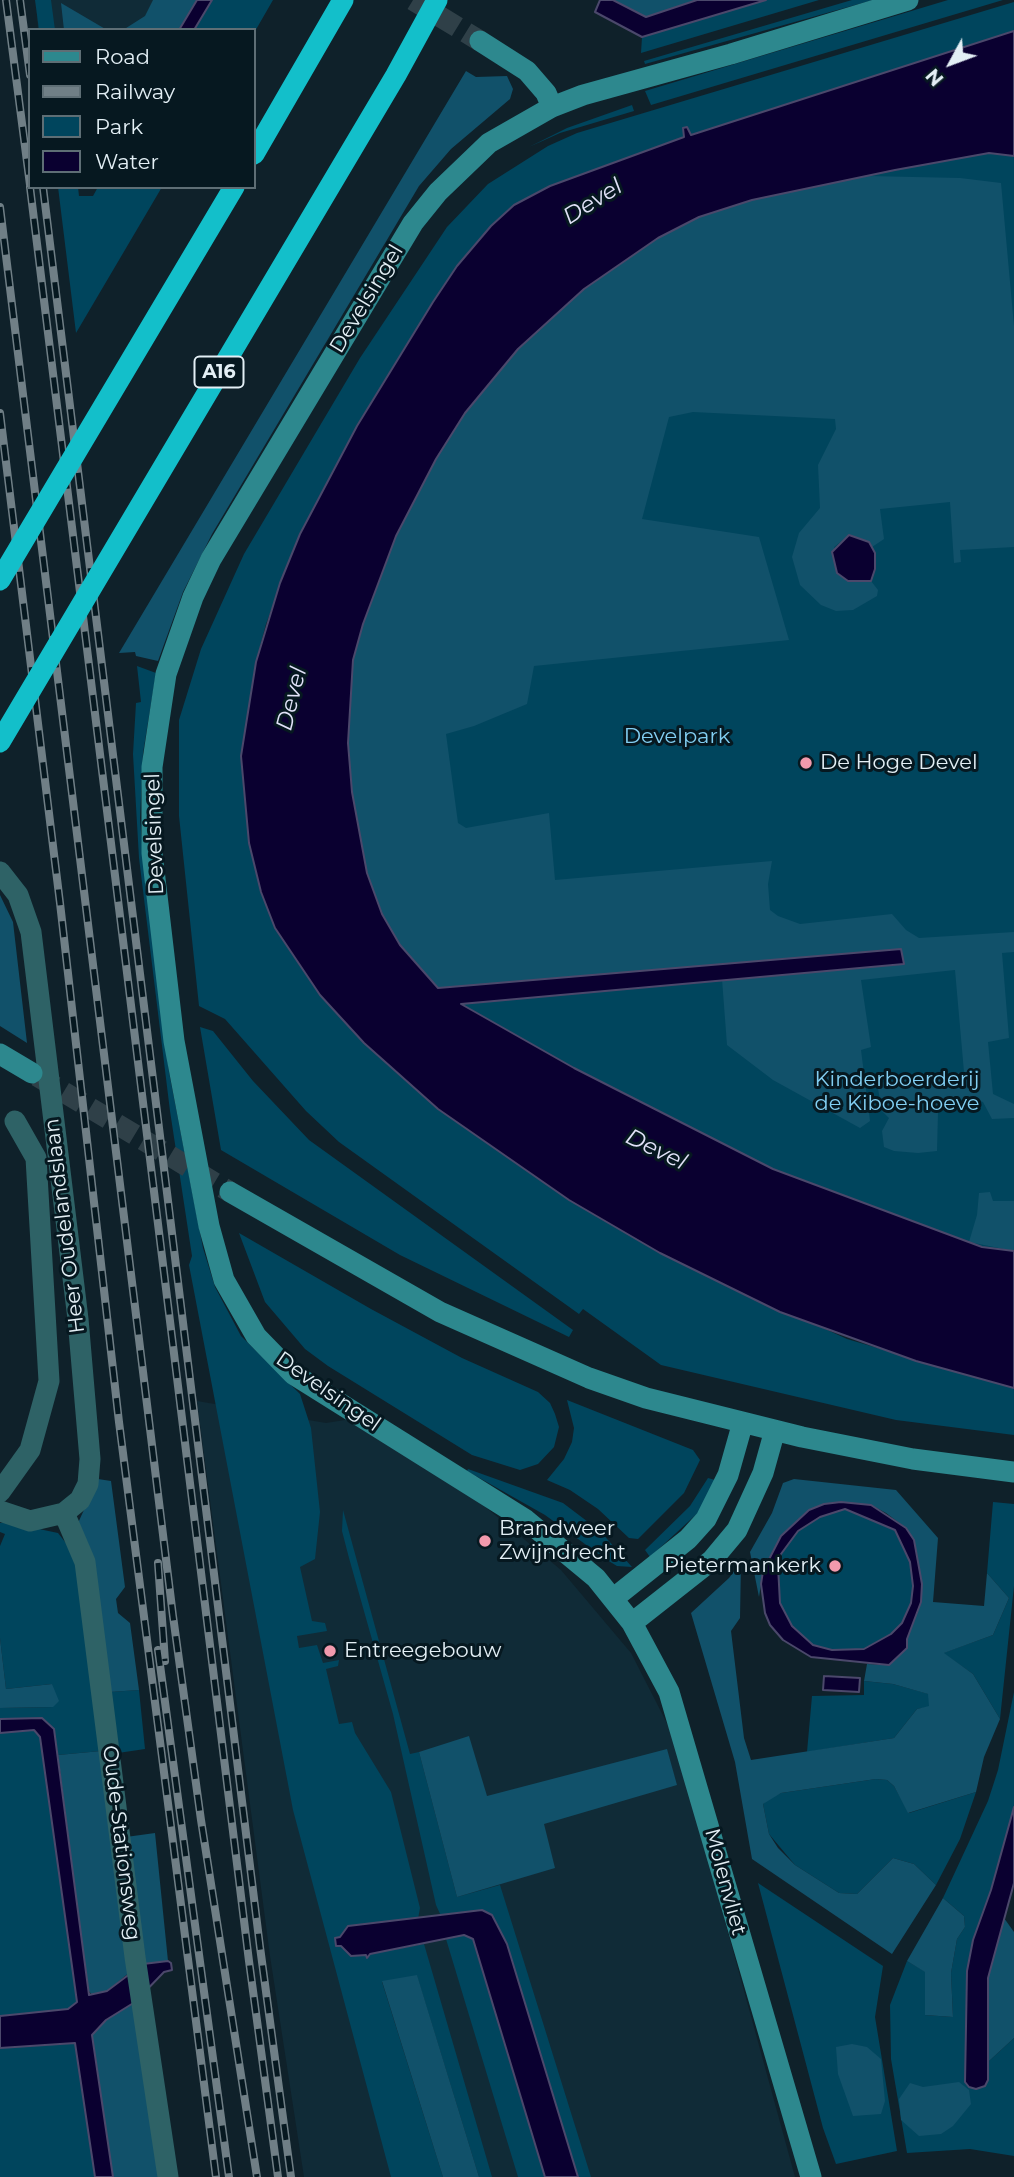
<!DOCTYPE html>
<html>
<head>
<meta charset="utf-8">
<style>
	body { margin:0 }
	#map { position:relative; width:1014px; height:2177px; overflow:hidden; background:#0f212a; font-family:Montserrat,sans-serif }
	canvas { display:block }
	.legend { position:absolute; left:28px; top:28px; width:228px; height:161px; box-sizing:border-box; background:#061820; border:2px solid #5e6e75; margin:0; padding:9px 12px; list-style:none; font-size:21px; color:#e3eff5 }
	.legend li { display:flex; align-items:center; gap:14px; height:35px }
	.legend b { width:35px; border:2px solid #5e6e75 }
	.north { position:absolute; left:916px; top:28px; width:70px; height:70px; -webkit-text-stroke:5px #061820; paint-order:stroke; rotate:229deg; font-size:19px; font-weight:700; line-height:28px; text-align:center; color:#e3eff5 }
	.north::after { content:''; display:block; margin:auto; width:24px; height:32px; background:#e3eff5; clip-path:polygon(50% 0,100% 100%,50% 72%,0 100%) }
</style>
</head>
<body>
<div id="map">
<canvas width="1014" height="2177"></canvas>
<ul class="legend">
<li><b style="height:9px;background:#2d888e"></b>Road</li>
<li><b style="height:9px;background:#707f86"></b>Railway</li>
<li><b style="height:19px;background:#00455d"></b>Park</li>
<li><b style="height:19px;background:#0a0030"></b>Water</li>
</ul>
<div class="north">N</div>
</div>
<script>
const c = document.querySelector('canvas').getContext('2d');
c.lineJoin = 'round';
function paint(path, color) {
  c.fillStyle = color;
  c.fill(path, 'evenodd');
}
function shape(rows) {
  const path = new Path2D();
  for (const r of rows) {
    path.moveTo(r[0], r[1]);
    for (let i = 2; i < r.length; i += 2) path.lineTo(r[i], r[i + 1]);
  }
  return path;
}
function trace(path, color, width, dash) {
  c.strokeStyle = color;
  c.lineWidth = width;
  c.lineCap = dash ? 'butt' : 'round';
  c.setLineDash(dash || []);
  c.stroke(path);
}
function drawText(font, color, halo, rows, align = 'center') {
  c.font = font + ' Montserrat,sans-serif';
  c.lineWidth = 6;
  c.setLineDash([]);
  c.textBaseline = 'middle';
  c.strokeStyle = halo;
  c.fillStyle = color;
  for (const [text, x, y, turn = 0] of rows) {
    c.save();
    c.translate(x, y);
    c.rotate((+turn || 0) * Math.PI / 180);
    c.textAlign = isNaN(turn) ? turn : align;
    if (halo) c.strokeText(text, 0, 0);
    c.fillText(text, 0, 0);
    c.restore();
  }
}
paint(shape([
	[36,0,162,0,144,30,38,30],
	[197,1401,326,1423,351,1419,477,1500,561,1570,631,1653,675,1739,795,2177,304,2177,270,1956]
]), '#102b37');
paint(shape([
	[35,0,51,0,55,30,39,30],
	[212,0,273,0,254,33,254,30,194,30],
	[766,0,819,0,641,53,642,37],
	[852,0,873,0,645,64,644,61],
	[948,0,1003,0,651,105,645,91],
	[1014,2,1014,31,691,136,686,127,683,128,685,137,550,186,491,226,457,266,433,302,357,426,300,534,266,624,256,662,241,756,249,843,261,892,275,928,320,995,364,1043,438,1109,569,1200,660,1253,847,1339,1014,1388,1014,1435,896,1420,661,1365,583,1309,579,1314,339,1142,306,1111,225,1019,199,1006,179,816,179,720,201,649,244,554,360,358,447,227,488,184,548,146,577,133],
	[632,105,634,111,560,133,529,147,567,128],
	[1014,123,1014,1274,850,1231,456,1010,348,650,553,283],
	[58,187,78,187,79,196,93,196,98,187,162,187,76,333],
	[137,666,156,673,143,753,140,818,143,858,169,1072,203,1248,215,1287,241,1336,300,1394,311,1428,320,1512,315,1559,300,1567,312,1621,325,1623,327,1631,297,1636,299,1648,317,1645,323,1663,339,1660,338,1666,326,1669,339,1724,352,1722,355,1733,391,1792,420,1908,418,1919,348,1926,337,1946,369,1954,424,1944,492,2177,479,2177,417,1976,382,1982,443,2177,391,2177,293,1810,189,1265,192,1256,170,1111,139,858,133,754,136,703,141,702],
	[200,1027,213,1031,253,1081,309,1140,573,1330,569,1337,400,1255,221,1150],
	[239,1233,371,1309,462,1358,538,1392,550,1403,555,1414,559,1427,554,1447,538,1464,520,1470,472,1455,328,1366,305,1349,265,1302],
	[567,1400,693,1450,700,1460,684,1493,638,1539,629,1538,598,1509,570,1490,547,1480,564,1459,572,1442,574,1428],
	[468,1469,563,1503,600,1531,632,1567,617,1566,607,1560,545,1515,467,1471],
	[708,1478,715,1480,701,1510,650,1557,645,1550,690,1506],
	[993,1502,1014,1504,1014,1586,1000,1719,973,1674,943,1653,993,1635,1009,1598,987,1573],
	[845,1509,895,1530,910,1562,913,1586,911,1603,902,1623,891,1634,864,1649,832,1650,813,1645,792,1626,780,1603,778,1566,781,1554,798,1531,820,1517],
	[343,1510,410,1754,419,1752,457,1897,500,1885,591,2177,578,2177,507,1944,482,1910,441,1916,436,1905,393,1714,349,1558,342,1531],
	[6,1522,58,1533,69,1547,79,1575,101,1751,58,1755,54,1729,42,1718,0,1719,0,1708,53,1707,52,1684,6,1689,0,1638,0,1546,5,1534,0,1532,0,1523],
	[864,1681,893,1684,929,1694,929,1707,917,1709,894,1738,807,1752,812,1696,864,1695],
	[139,1690,145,1749,118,1753,110,1692],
	[1014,1692,1014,1807,991,1890,973,1940,967,1971,965,2082,969,2087,988,2080,988,2062,1014,2038,1014,2156,970,2149,907,2153,891,2059,890,2005,907,1961,926,1972,925,2015,953,2017,951,1973,957,1939,965,1927,964,1916,943,1898,988,1801,998,1770],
	[34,1730,40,1737,77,2003,68,2009,0,2016,0,1733],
	[876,1779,887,1780,894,1786,909,1813,976,1792,960,1839,936,1885,914,1864,893,1858,857,1894,839,1893,795,1865,769,1834,763,1804,769,1798,781,1793],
	[758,1883,883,1966,875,2017,897,2151,836,2164,823,2128],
	[464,1934,473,1939,545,2177,518,2177,446,1939],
	[71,2041,77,2045,95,2177,0,2177,0,2048]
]), '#00455d');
paint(shape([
	[153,0,197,0,179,30,123,30,145,16],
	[613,0,697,0,646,17],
	[61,3,107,30,64,30],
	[466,71,476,77,507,76,513,89,510,99,451,149,419,186,212,534,183,592,158,661,136,656,135,652,119,653],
	[867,176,960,178,1001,183,1014,326,1014,547,960,550,961,562,954,563,950,502,880,509,884,539,872,547,869,542,849,535,834,547,848,581,871,581,878,590,877,596,853,610,836,611,821,605,800,585,792,557,799,533,820,508,818,465,836,429,835,419,693,412,669,417,642,519,759,537,789,640,534,666,527,704,474,726,446,734,458,823,466,828,549,813,555,880,772,861,768,884,770,910,778,916,800,924,892,914,906,930,919,938,1014,932,1014,952,1002,953,1009,1038,988,1042,993,1094,1014,1104,1014,1118,992,1119,983,1102,971,1098,948,1102,938,1112,937,1151,918,1153,894,1151,884,1147,882,1131,889,1118,882,1111,877,1083,964,1072,955,970,861,980,871,1047,861,1050,870,1121,860,1128,773,1080,727,1045,722,979,903,964,901,949,438,988,400,945,382,914,367,873,352,792,348,743,353,660,363,624,396,536,436,459,465,413,518,349,584,289,658,238,699,217,752,200],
	[0,895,13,922,27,1043,0,1026],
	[990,1192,993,1201,1014,1201,1014,1251,969,1242,977,1215,979,1193],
	[98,1479,111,1481,125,1587,116,1599,118,1613,130,1623,139,1690,110,1692,78,1523],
	[794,1479,896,1490,938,1538,933,1602,984,1606,987,1573,1009,1598,993,1635,944,1653,973,1674,1000,1719,984,1757,976,1792,908,1813,894,1786,887,1780,876,1779,781,1793,763,1804,769,1834,778,1848,795,1865,839,1893,857,1894,893,1858,914,1864,936,1885,892,1954,752,1859,735,1762,691,1613,729,1578,741,1562,740,1618,731,1631,744,1738,751,1760,894,1738,917,1709,929,1706,928,1694,893,1684,864,1681,867,1664,889,1665,907,1639,921,1602,922,1584,914,1540,906,1528,886,1513,871,1505,841,1502,809,1510,763,1571,759,1597,750,1552,772,1513,783,1483],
	[0,1638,6,1689,52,1684,59,1701,53,1707,0,1708],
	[469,1736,487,1796,667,1749,677,1785,544,1824,555,1868,457,1897,419,1752],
	[101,1751,130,1972,107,1991,93,1996,88,1990,58,1755],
	[155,1833,168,1961,143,1964,126,1837],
	[943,1898,964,1916,965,1927,957,1939,951,1973,953,2017,925,2015,925,1972,907,1961],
	[1004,1918,1014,1932,1014,2038,988,2062,988,1978],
	[417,1975,479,2177,443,2177,382,1981],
	[135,2002,158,2177,113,2177,92,2035,106,2020],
	[852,2044,867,2047,881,2059,885,2101,881,2114,853,2116,838,2074,836,2047],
	[959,2082,969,2090,971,2104,953,2126,941,2134,919,2136,901,2120,899,2099,910,2083,923,2087]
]), '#11516a');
const water = shape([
	[197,0,212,0,194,30,179,30,197,0],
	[600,0,613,0,646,17,697,0,766,0,642,37,595,12,600,0],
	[1014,31,1014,156,989,153,895,170,752,200,699,217,658,238,584,289,518,349,465,413,436,459,396,536,363,624,353,660,348,743,352,792,367,873,382,914,400,945,438,988,901,949,904,964,461,1004,574,1068,773,1169,982,1247,1014,1251,1014,1388,916,1361,780,1312,660,1253,569,1200,438,1109,364,1043,320,995,275,928,261,892,249,843,241,756,256,662,280,583,300,534,357,426,433,302,457,266,491,226,514,205,550,186,684,137,683,128,687,127,691,135,1014,31],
	[849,535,869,542,875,553,875,569,871,581,848,581,837,573,832,552,849,535],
	[841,1502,871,1505,906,1528,914,1540,922,1584,921,1602,907,1639,907,1648,889,1665,811,1657,783,1640,770,1625,765,1613,761,1584,763,1571,781,1536,809,1510,824,1504,841,1502],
	[845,1509,895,1530,910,1562,913,1586,911,1603,902,1623,891,1634,864,1649,832,1650,813,1645,792,1626,780,1603,778,1566,781,1554,798,1531,820,1517,845,1509],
	[824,1676,860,1678,859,1692,823,1690,824,1676],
	[42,1718,54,1729,89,1995,107,1991,143,1964,168,1961,171,1963,172,1970,164,1972,135,2002,106,2020,92,2035,113,2177,95,2177,75,2043,0,2048,0,2016,68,2009,77,2002,40,1737,34,1730,0,1733,0,1719,42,1718],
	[1014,1807,1014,1883,988,1978,988,2080,985,2086,976,2089,969,2087,965,2082,967,1971,973,1940,991,1890,1014,1807],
	[482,1910,492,1915,507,1944,578,2177,545,2177,473,1939,464,1935,370,1954,367,1958,366,1955,351,1956,341,1946,336,1946,335,1938,340,1937,348,1926,482,1910]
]);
paint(water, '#0a0030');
trace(water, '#4b486b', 2);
trace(shape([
	[413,0,480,41],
	[37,1076,230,1192]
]), '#2f4048', 21, [21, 10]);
trace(shape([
	[0,872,18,895,31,932,78,1319,90,1459,88,1484,80,1500,64,1513,30,1521,0,1511],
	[0,1492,30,1450,49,1381,36,1158,15,1121],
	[64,1513,85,1562,135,1957,168,2177]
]), '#2e6266', 21);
trace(shape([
	[480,41,527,71,546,93,552,107],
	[0,1054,32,1073],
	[230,1192,440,1312,589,1378,646,1398,802,1437,913,1459,1014,1472],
	[614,1598,688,1539,706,1519,728,1475,743,1422],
	[632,1623,712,1560,737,1530,763,1473,775,1430],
	[811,2177,669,1692,632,1623,596,1578,526,1520,293,1374,256,1336,224,1280,209,1226,174,1041,152,853,152,767,166,674,193,597,211,559,413,223,438,192,489,143,552,107,583,95,731,54,908,0]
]), '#2d888e', 21);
trace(shape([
	[254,154,343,0]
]), '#13bfca', 21);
const rail = shape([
	[6,0,30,185],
	[20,0,30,75],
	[30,187,249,1961,278,2177],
	[43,187,260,1947,291,2177],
	[0,207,173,1616,201,1820,257,2177],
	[0,413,60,903,119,1422,216,2177],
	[158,1563,165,1661],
	[158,1650,229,2177]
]);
trace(rail, '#707f86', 8);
trace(rail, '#061820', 5, [16]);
trace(shape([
	[0,580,234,187],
	[0,742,396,75,437,0]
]), '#13bfca', 21);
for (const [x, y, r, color] of [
	[806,763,7,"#f29aad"],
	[485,1541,7,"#f29aad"],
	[835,1566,7,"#f29aad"],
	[330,1651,7,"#f29aad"]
]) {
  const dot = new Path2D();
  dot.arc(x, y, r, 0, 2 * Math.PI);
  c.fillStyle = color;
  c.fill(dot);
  trace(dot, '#061820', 2.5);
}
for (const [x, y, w] of [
	[219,372,49]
]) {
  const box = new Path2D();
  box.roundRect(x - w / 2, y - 15.5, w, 31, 5);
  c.fillStyle = '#061820';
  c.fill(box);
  trace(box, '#e3eff5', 2);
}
drawText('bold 19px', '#e3eff5', null, [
	["A16",219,372]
]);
drawText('21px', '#e3eff5', '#061820', [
	["Develsingel",367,299,-59],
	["Develsingel",155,834,-92],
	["Heer Oudelandslaan",65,1226,-97],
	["Develsingel",328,1392,35],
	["Oude-Stationsweg",121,1843,83],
	["Molenvliet",725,1882,75]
]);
drawText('21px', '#82cff3', '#061820', [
	["Develpark",677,737],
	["Kinderboerderij",897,1080],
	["de Kiboe-hoeve",897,1104]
]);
drawText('21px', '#e3eff5', '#061820', [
	["De Hoge Devel",820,763],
	["Brandweer",499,1529],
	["Zwijndrecht",499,1553],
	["Pietermankerk",821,1566,"right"],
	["Entreegebouw",344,1651]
], 'left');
drawText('italic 23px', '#e1e2f8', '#061820', [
	["Devel",593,202,-32],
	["Devel",292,699,-76],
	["Devel",656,1150,26]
]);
</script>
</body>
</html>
